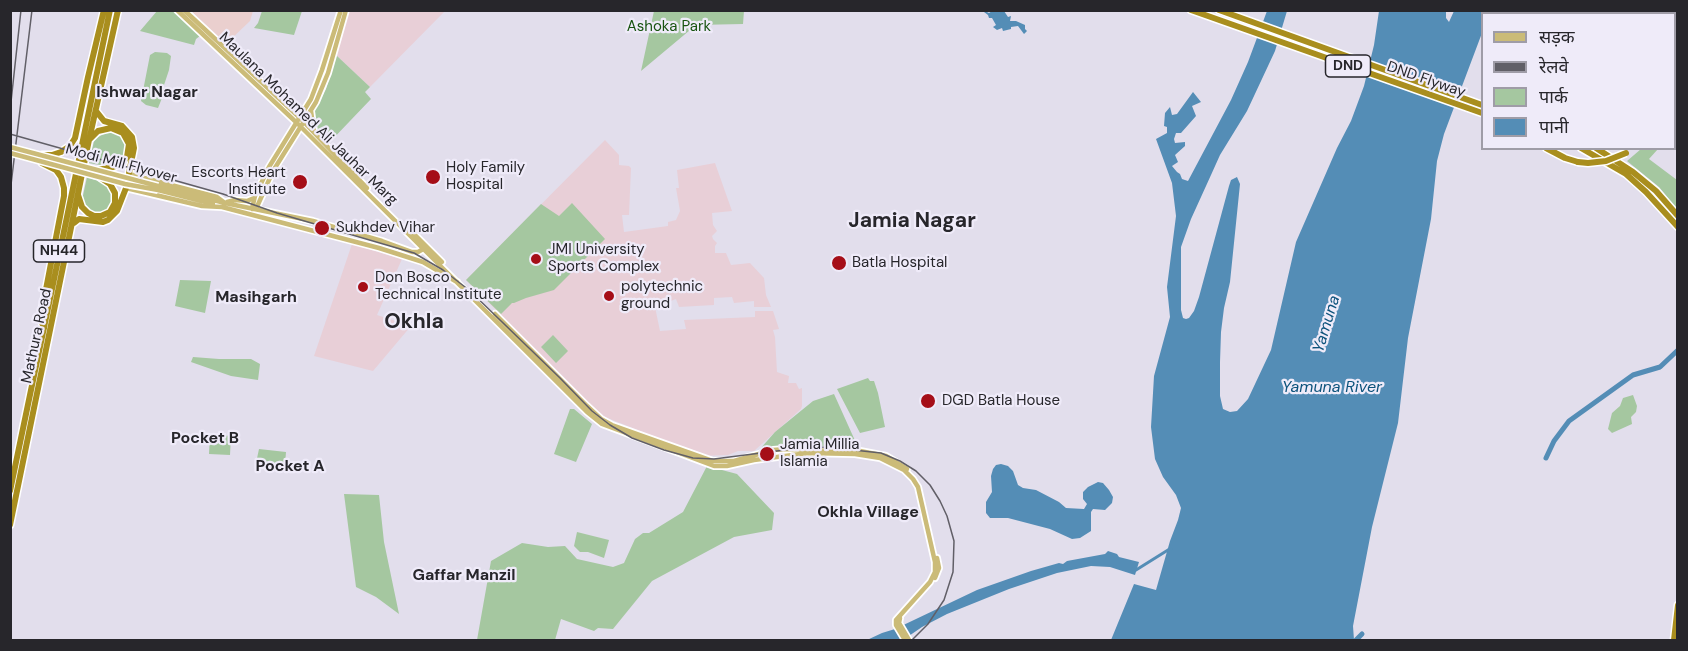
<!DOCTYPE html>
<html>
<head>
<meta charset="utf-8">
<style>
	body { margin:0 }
	#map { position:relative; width:1688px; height:651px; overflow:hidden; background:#e2deec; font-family:"DM Sans","Noto Sans Devanagari",sans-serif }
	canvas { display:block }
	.frame { position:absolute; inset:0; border:12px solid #27262b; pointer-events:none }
	.legend { position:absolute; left:1481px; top:12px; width:195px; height:138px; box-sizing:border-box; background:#efebf9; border:2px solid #9f9ca7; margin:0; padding:8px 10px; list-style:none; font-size:18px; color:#27262b }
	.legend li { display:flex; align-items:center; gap:12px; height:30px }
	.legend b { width:30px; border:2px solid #9f9ca7 }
</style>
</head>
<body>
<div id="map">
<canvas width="1688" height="651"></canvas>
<div class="frame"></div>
<ul class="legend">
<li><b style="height:8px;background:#cbbb78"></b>सड़क</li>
<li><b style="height:8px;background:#615f67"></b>रेलवे</li>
<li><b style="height:16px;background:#a5c7a0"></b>पार्क</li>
<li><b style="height:16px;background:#548db6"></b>पानी</li>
</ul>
</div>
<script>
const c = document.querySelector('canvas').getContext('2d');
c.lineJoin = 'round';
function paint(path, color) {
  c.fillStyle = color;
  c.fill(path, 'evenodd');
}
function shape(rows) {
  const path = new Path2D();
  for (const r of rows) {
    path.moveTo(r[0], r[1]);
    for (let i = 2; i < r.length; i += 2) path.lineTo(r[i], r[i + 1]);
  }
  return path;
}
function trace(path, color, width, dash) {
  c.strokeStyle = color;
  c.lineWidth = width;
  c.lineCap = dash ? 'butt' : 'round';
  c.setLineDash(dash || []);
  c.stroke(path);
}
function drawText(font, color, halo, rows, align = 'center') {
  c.font = font + ' "DM Sans",sans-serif';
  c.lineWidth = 4.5;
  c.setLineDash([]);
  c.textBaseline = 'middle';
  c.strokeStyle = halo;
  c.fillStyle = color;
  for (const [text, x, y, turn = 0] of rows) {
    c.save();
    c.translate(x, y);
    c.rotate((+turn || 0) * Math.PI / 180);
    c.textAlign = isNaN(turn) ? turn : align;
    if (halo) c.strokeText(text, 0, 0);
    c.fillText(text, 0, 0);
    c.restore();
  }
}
paint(shape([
	[191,11,253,11,250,21,226,44]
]), '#eacfce');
paint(shape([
	[348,11,445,11,370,87,336,55],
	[605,140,619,155,619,165,629,166,631,168,629,215,622,215,624,232,668,226,668,222,676,220,680,211,676,188,679,188,677,170,715,163,732,211,712,213,713,225,717,231,712,236,713,239,717,243,715,246,715,253,726,253,731,265,750,263,764,278,766,295,771,307,754,307,754,301,734,303,732,297,714,298,714,305,679,307,676,299,655,307,660,331,686,329,684,320,755,317,755,311,773,311,779,329,773,330,775,337,777,372,789,376,788,383,796,383,799,389,802,388,802,406,801,409,754,451,738,451,728,455,703,456,605,417,595,409,466,280],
	[352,244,402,259,377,315,411,326,373,371,314,356]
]), '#e8cfd7');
paint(shape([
	[157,11,173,11,200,36,196,39,194,45,140,31],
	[262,11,302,11,294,35,254,28,258,23],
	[654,11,744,11,743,24,696,25,641,71],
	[155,52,167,53,171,56,169,70,163,88,162,98,158,108,146,105,141,101,150,55],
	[336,55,370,87,365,92,371,99,328,144,318,131,314,112,326,89],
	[110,131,115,132,124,139,127,150,122,159,116,164,106,166,89,163,94,141,98,137],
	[1641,149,1658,149,1649,159,1677,180,1677,209,1659,187,1627,161],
	[87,177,104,183,110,188,113,199,111,206,107,211,98,214,93,213,85,206,82,200],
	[572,203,605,239,554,290,526,298,514,303,512,303,501,314,466,280,541,204,559,216],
	[180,280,211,281,205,313,175,306],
	[553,335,568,351,556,363,541,347],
	[193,357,219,359,251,359,260,364,258,380,231,376,191,362],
	[868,378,870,381,874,381,878,393,885,427,860,433,837,389],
	[834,394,857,445,760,449,775,432,813,401],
	[1633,395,1637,406,1636,412,1631,417,1632,424,1612,433,1608,429,1612,413,1620,406,1623,398],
	[570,409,574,409,592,424,576,462,554,454],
	[210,434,231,436,230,455,209,454],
	[259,449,286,452,285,465,256,463],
	[707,466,737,474,774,513,772,530,734,537,652,581,613,629,598,628,594,631,561,619,555,640,477,640,491,561,522,543,548,547,565,546,577,559,613,567,624,563,635,539,643,533,649,533,683,512],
	[344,494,379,495,384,542,399,614,376,597,356,587],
	[577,532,609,540,604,558,588,552,580,552,574,546]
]), '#a5c7a0');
paint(shape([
	[985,11,989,13,992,11,1004,11,1008,17,1011,16,1010,21,1016,21,1025,25,1025,29,1027,31,1024,34,1018,26,1011,27,1011,29,1003,31,1002,28,997,30,993,27,996,25,992,18,989,18,988,15,984,12],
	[1267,11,1287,11,1275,51,1247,111,1220,155,1211,175,1191,219,1181,247,1181,310,1183,318,1186,319,1189,318,1194,311,1199,297,1229,186,1231,180,1237,177,1240,184,1230,282,1224,308,1221,332,1220,362,1220,396,1223,409,1230,412,1237,411,1248,399,1271,350,1296,242,1337,148,1351,121,1364,86,1374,45,1379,11,1446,11,1446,18,1449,22,1454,11,1491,11,1490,13,1482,14,1482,33,1444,134,1437,161,1431,219,1408,338,1398,423,1372,527,1353,626,1354,640,1111,640,1134,584,1156,590,1170,541,1178,520,1181,508,1176,495,1163,477,1155,459,1151,427,1154,376,1170,317,1167,287,1176,216,1172,183,1156,139,1167,133,1167,127,1164,126,1165,113,1170,107,1172,115,1177,114,1193,92,1201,102,1192,106,1196,116,1181,133,1176,133,1174,139,1175,143,1185,142,1185,146,1175,155,1178,162,1172,166,1177,172,1180,174,1182,179,1188,181,1231,100,1248,62],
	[1001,464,1008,466,1013,471,1018,485,1023,488,1036,490,1059,502,1066,508,1084,509,1087,504,1083,499,1083,492,1088,487,1098,482,1103,483,1109,490,1113,497,1112,503,1105,510,1093,509,1091,512,1091,531,1080,538,1072,539,1050,529,1008,518,990,518,986,513,986,502,992,492,991,476,993,469,996,465],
	[1108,551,1117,554,1119,557,1139,562,1135,575,1110,567,1091,566,1057,573,1009,589,947,614,922,627,903,640,867,640,882,633,895,629,977,590,1031,571,1059,563,1063,564,1067,561,1105,554]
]), '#548db6');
trace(shape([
	[1133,569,1136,570,1168,550,1171,549]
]), '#548db6', 3);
trace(shape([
	[1546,458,1554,441,1569,421,1633,375,1660,367,1678,350],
	[1356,640,1362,634]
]), '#548db6', 5);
const major = shape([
	[177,10,297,123,587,412,602,424,714,466,727,466,754,460,808,453,855,454,880,458,904,470,913,479,918,487,935,562,935,572,930,582,896,620,896,625,905,640],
	[184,10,300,118,367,188],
	[311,111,314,132],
	[129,174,217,197,225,203],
	[127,185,126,188,202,206,222,207,379,248,423,262,457,282],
	[158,186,225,203,313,221,382,241,412,252,418,252,425,248],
	[158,190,213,204],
	[227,202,235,200,247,201,254,198],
	[252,209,255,196,269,167,311,99,322,70,341,10],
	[256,209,273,171,316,102,328,73,346,10],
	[414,234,442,262],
	[495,314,587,406,601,419,612,425,713,461,734,461,773,450,786,449,860,451,886,456,907,469],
	[935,578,939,568,937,558],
	[900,618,899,623,909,640]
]);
const highway = shape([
	[1191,10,1482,113],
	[1219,10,1482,105],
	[1674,30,1678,21],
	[1674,53,1678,44],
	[96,111,104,121,122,126,132,137,134,148,129,173],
	[90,139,98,131,111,128,123,133,129,144,127,157,121,164,113,167,98,170],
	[1546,148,1565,158,1578,162],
	[1581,148,1626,174,1646,192,1678,227],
	[1596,148,1633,172,1656,191,1678,216],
	[42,155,52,155,61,152,70,146,75,138,88,77,104,10],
	[42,163,56,170,61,177,64,188,64,196,42,310,41,320,44,328],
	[78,195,82,207,88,213,94,216,101,216,110,212,115,203,115,193,110,184,101,178],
	[74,223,79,219,103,222,108,220,117,211,126,188],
	[10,491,110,10],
	[10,525,89,140,118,10],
	[1674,640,1678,605]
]);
trace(major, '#fff', 8);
trace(highway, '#fff', 9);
trace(major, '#cbbb78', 4.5);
trace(highway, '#a98e1e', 6);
trace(shape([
	[10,111,21,10],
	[10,134,223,194,277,213,414,253,443,270,469,290,560,378,592,411,610,425,632,438,664,450,693,458,714,459,800,448,826,447,881,453,900,461,916,471,930,485,940,501,947,516,954,541,953,572,944,600,928,624,912,640],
	[10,193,32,10]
]), '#615f67', 1.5);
const majorBridge = shape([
	[10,147,158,186],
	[10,153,125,184,158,190]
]);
const highwayBridge = shape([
	[1578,162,1588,163,1606,161,1626,153]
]);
trace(majorBridge, '#fff', 8, []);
trace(highwayBridge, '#fff', 9, []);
trace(majorBridge, '#cbbb78', 4.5);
trace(highwayBridge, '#a98e1e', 6);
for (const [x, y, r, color] of [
	[433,177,8,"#a50e18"],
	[300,182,8,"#a50e18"],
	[322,228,8,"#a50e18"],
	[536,259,6,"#a50e18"],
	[839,263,8,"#a50e18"],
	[363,287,6,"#a50e18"],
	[609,296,6,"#a50e18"],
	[928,401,8,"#a50e18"],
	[767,454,8,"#a50e18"]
]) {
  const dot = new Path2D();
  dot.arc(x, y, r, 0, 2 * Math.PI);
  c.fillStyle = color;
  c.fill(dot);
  trace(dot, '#efebf9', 2);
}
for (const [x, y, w] of [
	[1348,66,45],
	[59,251,51]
]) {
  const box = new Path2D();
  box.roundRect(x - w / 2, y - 11, w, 22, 4.5);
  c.fillStyle = '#efebf9';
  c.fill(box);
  trace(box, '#27262b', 1.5);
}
drawText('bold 14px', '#27262b', null, [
	["DND",1348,66],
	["NH44",59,251]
]);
drawText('15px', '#185410', '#efebf9', [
	["Ashoka Park",669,27]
]);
drawText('15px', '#27262b', '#efebf9', [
	["DND Flyway",1426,80,19],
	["Maulana Mohamed Ali Jauhar Marg",308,119,44],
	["Modi Mill Flyover",121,164,15],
	["Mathura Road",37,336,-78]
]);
drawText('15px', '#27262b', '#efebf9', [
	["Holy Family",446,168],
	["Hospital",446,185],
	["Escorts Heart",286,173,"right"],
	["Institute",286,190,"right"],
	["Sukhdev Vihar",336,228],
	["JMI University",548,250],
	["Sports Complex",548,267],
	["Batla Hospital",852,263],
	["Don Bosco",375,278],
	["Technical Institute",375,295],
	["polytechnic",621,287],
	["ground",621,304],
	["DGD Batla House",942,401],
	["Jamia Millia",780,445],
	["Islamia",780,462]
], 'left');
drawText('bold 16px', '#27262b', '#efebf9', [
	["Ishwar Nagar",147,93],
	["Masihgarh",256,298],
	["Pocket B",205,439],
	["Pocket A",290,467],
	["Okhla Village",868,513],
	["Gaffar Manzil",464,576]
]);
drawText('italic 16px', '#0c527b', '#efebf9', [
	["Yamuna",1327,324,-73],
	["Yamuna River",1332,388]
]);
drawText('bold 21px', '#27262b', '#efebf9', [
	["Jamia Nagar",912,221],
	["Okhla",414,322]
]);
</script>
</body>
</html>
